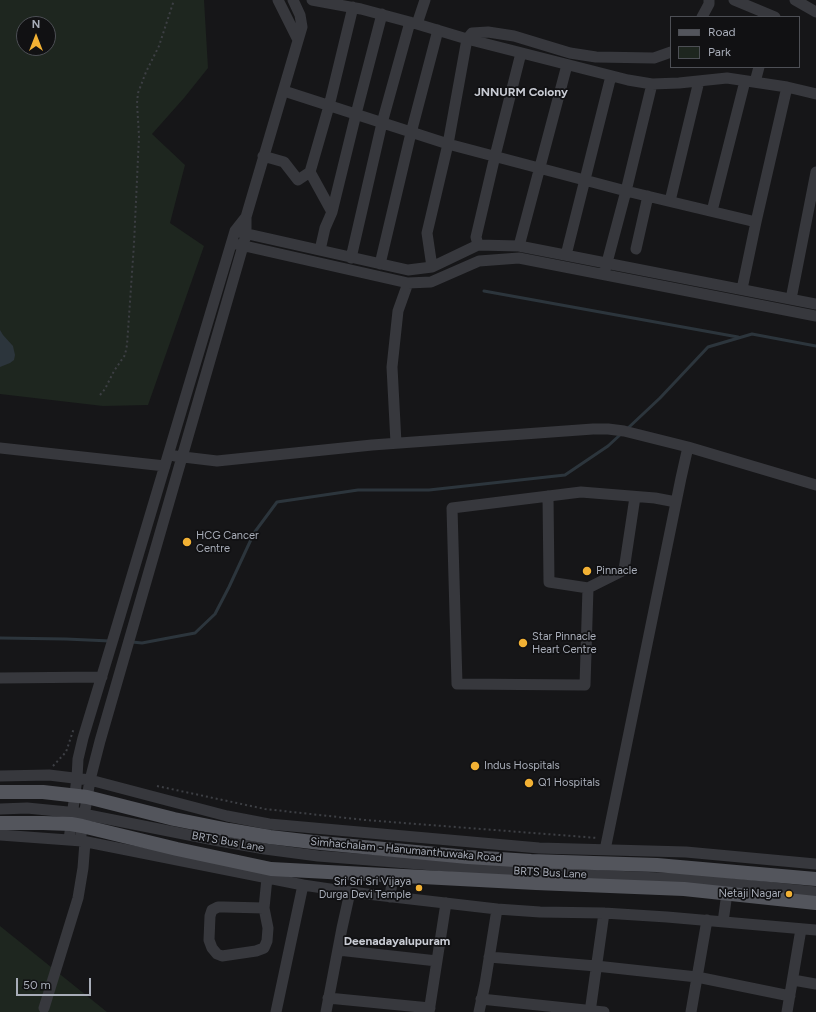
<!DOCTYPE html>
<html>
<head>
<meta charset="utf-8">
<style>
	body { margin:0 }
	#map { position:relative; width:816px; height:1012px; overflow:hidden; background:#161618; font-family:Figtree,sans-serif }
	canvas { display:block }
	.legend { position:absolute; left:670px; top:16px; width:130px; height:52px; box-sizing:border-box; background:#111113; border:1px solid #4d4f55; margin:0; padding:5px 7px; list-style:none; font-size:12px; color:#a8adb8 }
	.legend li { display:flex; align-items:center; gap:8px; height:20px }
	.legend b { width:20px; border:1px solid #4d4f55 }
	.north { position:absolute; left:16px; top:16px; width:40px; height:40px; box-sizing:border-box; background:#111113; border:1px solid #4d4f55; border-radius:50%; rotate:0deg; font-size:11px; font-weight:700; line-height:16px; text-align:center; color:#a8adb8 }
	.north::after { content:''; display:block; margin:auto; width:14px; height:18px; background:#f2b134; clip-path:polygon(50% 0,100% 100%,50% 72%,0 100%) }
	.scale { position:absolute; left:16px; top:978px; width:75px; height:18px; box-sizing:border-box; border:2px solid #a8adb8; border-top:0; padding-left:5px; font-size:12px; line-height:14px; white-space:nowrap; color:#a8adb8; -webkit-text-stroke:3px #111113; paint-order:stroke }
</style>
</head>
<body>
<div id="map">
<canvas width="816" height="1012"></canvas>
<ul class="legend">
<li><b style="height:5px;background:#53555c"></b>Road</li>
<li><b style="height:11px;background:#1e261f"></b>Park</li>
</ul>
<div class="north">N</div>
<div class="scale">50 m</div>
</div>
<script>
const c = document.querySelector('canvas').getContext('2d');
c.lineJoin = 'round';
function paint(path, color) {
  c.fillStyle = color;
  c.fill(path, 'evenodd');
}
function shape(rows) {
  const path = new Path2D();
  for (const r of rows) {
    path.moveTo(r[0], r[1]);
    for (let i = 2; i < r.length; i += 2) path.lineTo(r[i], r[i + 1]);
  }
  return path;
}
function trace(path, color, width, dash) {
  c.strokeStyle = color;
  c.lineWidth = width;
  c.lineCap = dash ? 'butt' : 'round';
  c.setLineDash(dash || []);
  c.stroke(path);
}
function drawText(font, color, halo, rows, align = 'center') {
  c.font = font + ' Figtree,sans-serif';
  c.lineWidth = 3.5;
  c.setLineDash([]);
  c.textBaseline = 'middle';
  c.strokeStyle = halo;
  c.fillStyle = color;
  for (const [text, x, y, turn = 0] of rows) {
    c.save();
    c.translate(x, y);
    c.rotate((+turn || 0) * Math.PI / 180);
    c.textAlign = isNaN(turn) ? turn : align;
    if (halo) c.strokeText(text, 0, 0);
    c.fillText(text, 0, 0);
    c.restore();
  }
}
paint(shape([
	[0,0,204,0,208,68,184,98,152,134,185,165,170,223,204,246,148,405,103,406,0,394],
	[24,24,48,24,48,48,24,48],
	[0,926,107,1012,0,1012]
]), '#1e261f');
paint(shape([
	[0,330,3,335,13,346,15,355,14,360,10,363,0,367]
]), '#2c353c');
trace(shape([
	[484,291,738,337],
	[627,429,660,398,708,347,752,334,816,346],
	[0,638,66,639,110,641],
	[132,642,142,643,195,633,215,614,229,587,254,533,277,502,358,490,429,490,565,475,608,446,621,434]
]), '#2c353c', 3);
trace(shape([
	[100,395,105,389,114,371,125,355,127,345,134,244,139,136,137,103,138,93,146,72,159,46,174,0],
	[53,766,66,752,74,728],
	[157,786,265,809,365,820,598,838]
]), '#3d3f44', 2, [2, 3]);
trace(shape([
	[278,0,298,40],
	[312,0,361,9,417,24,467,39,628,80,652,84,679,83,727,78,787,87,816,94],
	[734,0,775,17],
	[795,0,816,12],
	[702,17,709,4,709,0],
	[417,24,425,0],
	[755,82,759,67],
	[284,91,448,144,626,191,756,222],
	[263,156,284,162,298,180,310,172,329,106,353,7],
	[310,172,332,212],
	[670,201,699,81],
	[712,211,745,81],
	[239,232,408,270,432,267,478,245,519,246,816,304],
	[236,244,408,283,431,282,479,261,519,258,816,316],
	[478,245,476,237,495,156,521,53],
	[519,246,567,65],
	[636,249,648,196],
	[320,250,325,228,332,212,356,114,382,14],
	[566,255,611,76],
	[351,258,382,123,410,22],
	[380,264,411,133,438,30],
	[432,267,427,233,448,144,467,39,472,33,488,32,514,36,570,53,596,57,654,58,671,52],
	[605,270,626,191,652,84],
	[742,289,756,222,787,87],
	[791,299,816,172],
	[396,443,392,367,398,311,408,283],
	[0,448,165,466],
	[175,456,217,461,372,445,593,429,608,429,624,431,688,447],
	[548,496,549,582,588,588],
	[635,497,624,570,588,588,585,685,457,684,452,508,581,492,655,498,676,502],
	[0,678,102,677],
	[0,776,49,775,90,780,227,816,269,824,539,848,686,852,816,864],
	[0,809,27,808,78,813,214,840,265,849,318,856,535,873,686,879,816,892],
	[0,835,82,841,303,885,350,892,497,909,540,912,604,913,667,917,816,930],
	[69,840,77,778,78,759,83,738,114,636,235,231,246,217],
	[80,841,90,780,100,741,243,246,246,234,246,217,302,27,300,15,293,0],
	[605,850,681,478,688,447,816,485],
	[390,897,393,875],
	[264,908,224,907,218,907,212,910,210,916,209,940,212,948,217,954,222,956,256,951,264,948,267,941,268,928,264,908,267,878],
	[723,922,727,893],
	[338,950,437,961],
	[489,957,596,966,697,977,790,996],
	[793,980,816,984],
	[328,998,430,1008],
	[481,999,604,1012],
	[44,1008,78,898,83,868,85,842],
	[276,1012,303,885],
	[326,1012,342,928,350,892],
	[429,1012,446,903],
	[479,1012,485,984,497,909],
	[590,1012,604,913],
	[691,1012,707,920],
	[787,1012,801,929]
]), '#37383d', 11);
trace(shape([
	[0,792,43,792,87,797,174,819,229,830,270,837,321,843,468,857,531,861,657,865,816,879],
	[0,823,43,823,71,824,82,826,177,849,271,869,536,883,684,889,816,903]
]), '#53555c', 14);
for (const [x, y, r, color] of [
	[187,542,5,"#f2b134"],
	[587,571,5,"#f2b134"],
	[523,643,5,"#f2b134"],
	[475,766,5,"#f2b134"],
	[529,783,5,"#f2b134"],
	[419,888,4,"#f2b134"],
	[789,894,4,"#f2b134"]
]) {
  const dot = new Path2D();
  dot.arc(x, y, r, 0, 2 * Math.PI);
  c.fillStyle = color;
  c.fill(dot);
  trace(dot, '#111113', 1.5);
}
drawText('11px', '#a8adb8', '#111113', [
	["HCG Cancer",196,536],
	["Centre",196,549],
	["Pinnacle",596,571],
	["Star Pinnacle",532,637],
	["Heart Centre",532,650],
	["Indus Hospitals",484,766],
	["Q1 Hospitals",538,783],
	["Sri Sri Sri Vijaya",411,882,"right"],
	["Durga Devi Temple",411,895,"right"],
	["Netaji Nagar",781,894,"right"]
], 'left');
drawText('11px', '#a8adb8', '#111113', [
	["BRTS Bus Lane",228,842,10],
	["Simhachalam - Hanumanthuwaka Road",406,850,5],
	["BRTS Bus Lane",550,873,3]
]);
drawText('bold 12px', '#c9ccd4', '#111113', [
	["JNNURM Colony",521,92],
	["Deenadayalupuram",397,941]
]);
</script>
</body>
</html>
